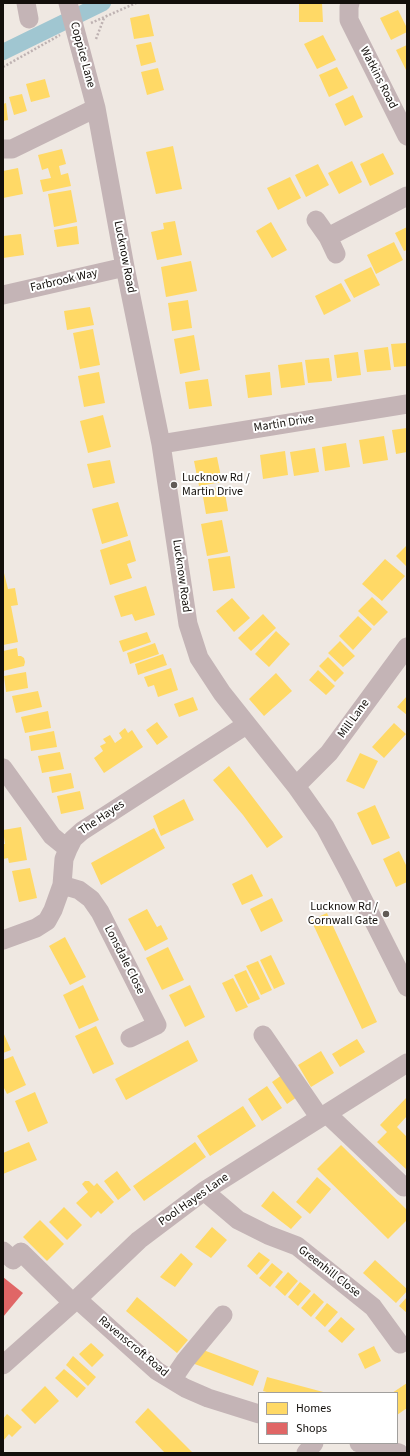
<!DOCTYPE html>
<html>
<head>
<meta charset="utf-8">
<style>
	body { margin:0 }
	#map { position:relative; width:410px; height:1456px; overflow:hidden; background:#efe8e2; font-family:"Source Sans 3",sans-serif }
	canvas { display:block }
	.frame { position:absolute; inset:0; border:4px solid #130f0b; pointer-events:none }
	.legend { position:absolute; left:258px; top:1392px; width:140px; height:52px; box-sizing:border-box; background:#fff; border:1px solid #a19f9d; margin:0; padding:5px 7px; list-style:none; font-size:12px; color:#130f0b }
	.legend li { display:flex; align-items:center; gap:8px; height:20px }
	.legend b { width:20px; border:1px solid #a19f9d }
</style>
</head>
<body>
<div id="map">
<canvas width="410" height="1456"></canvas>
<div class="frame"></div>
<ul class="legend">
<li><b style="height:11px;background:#ffd966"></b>Homes</li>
<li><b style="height:11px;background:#e06666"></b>Shops</li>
</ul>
</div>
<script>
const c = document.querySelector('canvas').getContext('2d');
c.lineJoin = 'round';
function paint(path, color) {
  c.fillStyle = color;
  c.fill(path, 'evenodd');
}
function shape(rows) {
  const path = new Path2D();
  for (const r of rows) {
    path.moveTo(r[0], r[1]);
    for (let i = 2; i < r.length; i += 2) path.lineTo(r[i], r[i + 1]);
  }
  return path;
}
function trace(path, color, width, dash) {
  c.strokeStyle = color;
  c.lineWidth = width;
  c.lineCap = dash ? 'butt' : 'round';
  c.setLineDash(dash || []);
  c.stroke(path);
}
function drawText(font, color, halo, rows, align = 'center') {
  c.font = font + ' "Source Sans 3",sans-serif';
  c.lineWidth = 4;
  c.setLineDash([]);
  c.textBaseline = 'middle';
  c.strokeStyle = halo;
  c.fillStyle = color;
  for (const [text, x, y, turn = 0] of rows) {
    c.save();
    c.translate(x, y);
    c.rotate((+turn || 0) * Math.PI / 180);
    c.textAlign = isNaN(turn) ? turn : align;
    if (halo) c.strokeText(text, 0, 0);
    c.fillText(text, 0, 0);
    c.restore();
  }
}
paint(shape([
	[299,3,322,3,323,22,299,22],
	[398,10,407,28,407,32,391,40,380,18],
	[149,14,154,36,134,39,130,18],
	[323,35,336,60,317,69,304,44],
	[151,42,156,62,141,66,136,45],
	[407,45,407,72,396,50],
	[337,67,348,88,329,97,319,75],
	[158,68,164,90,147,95,141,72],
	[45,79,50,97,31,102,26,84],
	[22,94,27,111,14,115,9,97],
	[353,95,363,117,345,126,335,104],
	[6,103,8,120,3,121,3,104],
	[173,146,182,189,156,194,146,152],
	[62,149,66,164,59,166,61,175,68,173,71,186,43,192,40,180,51,178,48,168,42,170,38,155],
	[383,153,394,174,370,186,360,164],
	[352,161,362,182,339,194,328,173],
	[318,164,329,185,306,197,295,175],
	[18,168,23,194,3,198,3,171],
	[290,177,301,198,278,210,267,188],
	[71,190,77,222,54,227,48,194],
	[175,221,182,255,157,260,151,232,164,229,163,223],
	[271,222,287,250,272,258,256,231],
	[77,226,79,244,57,247,54,230],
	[407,227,407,250,404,251,395,233],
	[21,234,24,255,3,258,3,236],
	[394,242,403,260,376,274,367,255],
	[191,261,197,291,166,297,161,267],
	[371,267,380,285,354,298,344,280],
	[341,283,351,301,324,315,315,296],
	[188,300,192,328,172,331,168,303],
	[90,307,94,325,67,330,64,311],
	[93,329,100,365,80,369,73,333],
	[194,335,200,370,180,374,174,339],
	[407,343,407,366,394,367,391,344],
	[388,347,391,370,367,372,364,350],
	[358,352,361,375,337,378,334,355],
	[329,358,332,381,308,383,305,360],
	[302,362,305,385,281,388,278,365],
	[99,372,105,403,84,407,78,376],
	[270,372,272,395,248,398,245,375],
	[208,379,212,406,189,409,185,382],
	[103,415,111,447,88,453,80,421],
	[407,428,407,452,396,454,392,430],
	[384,436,388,460,363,464,359,440],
	[346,443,350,467,325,471,322,447],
	[315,448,319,472,294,476,290,452],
	[285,451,288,475,263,479,260,455],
	[217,457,222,482,199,486,194,461],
	[110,460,115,483,93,488,87,464],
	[224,487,228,511,206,514,202,491],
	[118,502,128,536,102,544,92,509],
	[222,520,228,552,207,556,201,524],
	[130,540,136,561,127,564,132,578,110,585,100,550],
	[407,545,407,567,396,556],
	[230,556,235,588,213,591,208,559],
	[385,559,405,576,382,601,362,584],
	[3,569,8,589,15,588,18,605,11,606,18,642,3,645],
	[146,586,155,615,135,621,132,614,121,617,114,596],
	[372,597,388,612,374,626,358,611],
	[232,598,250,618,234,632,216,611],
	[263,614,276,628,251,651,238,638],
	[358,616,372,629,353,650,339,636],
	[276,631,290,644,269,667,255,654],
	[147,632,151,642,123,652,119,641],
	[340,641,355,656,343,667,328,653],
	[155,643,159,654,130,664,127,653],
	[17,648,18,656,21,656,24,658,25,662,24,666,3,671,3,651],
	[163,654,167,665,138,675,135,664],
	[328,657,344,673,335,682,319,666],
	[171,668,178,690,158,697,154,685,148,687,144,677],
	[318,670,335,686,326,695,309,680],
	[26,672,28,688,6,692,4,676],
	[276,673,292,691,264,716,249,699],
	[38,691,42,707,16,713,12,696],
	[407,696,407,715,397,707],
	[193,697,198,710,179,717,174,704],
	[48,711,51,728,25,733,21,717],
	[157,722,168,737,157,745,146,730],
	[394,723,406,734,384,758,372,747],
	[125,728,128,733,132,730,143,747,104,773,94,758,103,751,100,746,106,743,103,739,110,735,115,743,122,738,119,733],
	[54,731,57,747,31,751,29,736],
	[60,752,64,769,42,773,38,756],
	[360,753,378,761,364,789,346,781],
	[229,766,283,837,267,848,243,815,213,780],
	[71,773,74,788,52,793,49,777],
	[80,791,84,809,61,814,57,796],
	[184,799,194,820,161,836,153,816],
	[375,805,390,838,372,845,357,813],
	[21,827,27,860,9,863,8,858,3,859,3,844,5,844,3,830],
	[154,828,165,848,101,885,91,863],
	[399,851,407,867,407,882,396,887,383,859],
	[30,868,37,898,19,902,12,871],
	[252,874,263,896,242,905,232,884],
	[272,898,283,921,261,932,250,909],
	[147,909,157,927,161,925,168,939,145,951,128,919],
	[327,913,377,1022,362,1029,311,920],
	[65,937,86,977,70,985,49,946],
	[168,947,184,980,162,990,146,958],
	[271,955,285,984,274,989,260,960],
	[258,961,272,990,261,995,246,966],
	[246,970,260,999,248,1004,234,975],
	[233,978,248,1007,236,1012,222,983],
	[83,985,99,1020,79,1029,63,995],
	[190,985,205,1017,185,1027,169,995],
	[96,1026,114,1064,93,1074,75,1036],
	[3,1032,11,1050,3,1053],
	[357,1039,365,1052,340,1067,332,1054],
	[188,1040,198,1061,126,1100,115,1079],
	[321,1051,334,1073,311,1087,298,1065],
	[13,1056,26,1085,7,1094,3,1086,3,1060],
	[282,1075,297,1097,287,1104,272,1082],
	[267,1086,282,1108,262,1121,248,1099],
	[35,1092,48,1123,28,1132,15,1101],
	[407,1097,407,1116,397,1127,407,1137,407,1170,377,1142,387,1132,380,1125],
	[243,1106,256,1126,210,1156,197,1136],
	[29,1142,37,1160,3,1174,3,1153],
	[195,1142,206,1157,144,1201,133,1186],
	[341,1145,407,1210,407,1220,388,1239,317,1169],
	[117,1171,131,1190,118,1200,104,1181],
	[317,1177,331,1189,310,1214,296,1202],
	[85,1181,89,1181,94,1186,97,1183,114,1202,101,1214,98,1211,91,1218,76,1203,88,1192,82,1184],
	[273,1191,302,1217,291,1229,261,1206],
	[64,1207,82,1225,67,1240,49,1222],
	[40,1220,64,1244,47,1261,23,1237],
	[212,1227,227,1240,211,1258,195,1247],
	[259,1252,270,1260,257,1275,247,1266],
	[181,1253,193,1264,175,1287,160,1277],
	[375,1260,407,1289,407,1291,396,1303,363,1273],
	[272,1263,283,1272,270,1287,259,1278],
	[288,1272,298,1281,285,1296,275,1287],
	[300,1282,311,1291,298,1306,288,1297],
	[314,1293,324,1302,311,1317,301,1308],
	[137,1297,188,1340,177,1353,126,1311],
	[407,1297,407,1313,399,1306],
	[327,1303,338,1312,325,1327,315,1318],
	[341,1317,355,1329,342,1343,328,1331],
	[91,1343,104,1355,92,1367,79,1354],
	[374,1346,381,1361,365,1369,358,1354],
	[198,1348,259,1371,253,1386,192,1363],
	[73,1356,96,1377,88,1386,66,1365],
	[64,1369,86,1388,77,1398,55,1378],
	[267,1377,327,1393,270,1393,263,1391],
	[407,1383,407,1408,397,1415,397,1393,392,1393],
	[45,1386,59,1401,35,1424,21,1410],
	[148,1408,193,1453,165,1453,135,1422],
	[7,1414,22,1427,12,1437,9,1434,3,1441,3,1419]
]), '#ffd966');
paint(shape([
	[3,1277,23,1293,3,1317]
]), '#e06666');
trace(shape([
	[3,52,103,3]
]), '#a0c6d1', 16);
trace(shape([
	[91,23,136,3],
	[96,39,104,18],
	[3,67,60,35]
]), '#beb2b2', 2.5, [2, 2]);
trace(shape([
	[26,3,29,19],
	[68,3,96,108,125,267,161,444,188,624,199,658,222,693,296,786,325,827,350,874,407,987],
	[350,3,349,7,349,20,407,136],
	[3,149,12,149,96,108],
	[316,220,328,237,336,254],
	[328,237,407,196],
	[3,295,125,267],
	[161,444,407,404],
	[3,768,52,836,68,849],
	[296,786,329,753,407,647],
	[62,885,79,890,91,899,100,912,157,1025,130,1038],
	[3,940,36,928,47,921,53,910,62,885,64,859,68,849,73,839,82,831,246,725],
	[263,1035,320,1118],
	[327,1114,404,1187],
	[204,1191,238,1220,268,1235,297,1246,373,1307,400,1344],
	[3,1251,13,1260,21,1252,73,1303],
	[77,1299,157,1371,185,1388,208,1398,259,1414],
	[3,1365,77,1299,139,1240,204,1191,407,1063],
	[172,1380,185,1361,223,1315],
	[359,1443,399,1453],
	[306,1453,314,1443]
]), '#c4b4b6', 19);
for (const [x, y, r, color] of [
	[174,485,4,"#605b56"],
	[386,914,4,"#605b56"]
]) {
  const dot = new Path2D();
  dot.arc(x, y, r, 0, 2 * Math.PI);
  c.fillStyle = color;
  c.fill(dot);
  trace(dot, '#fff', 1.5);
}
drawText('12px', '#130f0b', '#fff', [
	["Coppice Lane",82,55,75],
	["Watkins Road",378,78,63],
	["Lucknow Road",124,257,79],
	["Farbrook Way",64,281,-13],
	["Martin Drive",284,424,-9],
	["Lucknow Road",181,576,82],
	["Mill Lane",354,719,-54],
	["The Hayes",102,818,-34],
	["Lonsdale Close",124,960,63],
	["Pool Hayes Lane",194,1200,-35],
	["Greenhill Close",329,1272,38],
	["Ravenscroft Road",133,1347,40]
]);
drawText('12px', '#130f0b', '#fff', [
	["Lucknow Rd /",182,478],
	["Martin Drive",182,492],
	["Lucknow Rd /",378,907,"right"],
	["Cornwall Gate",378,921,"right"]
], 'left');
</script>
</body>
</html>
